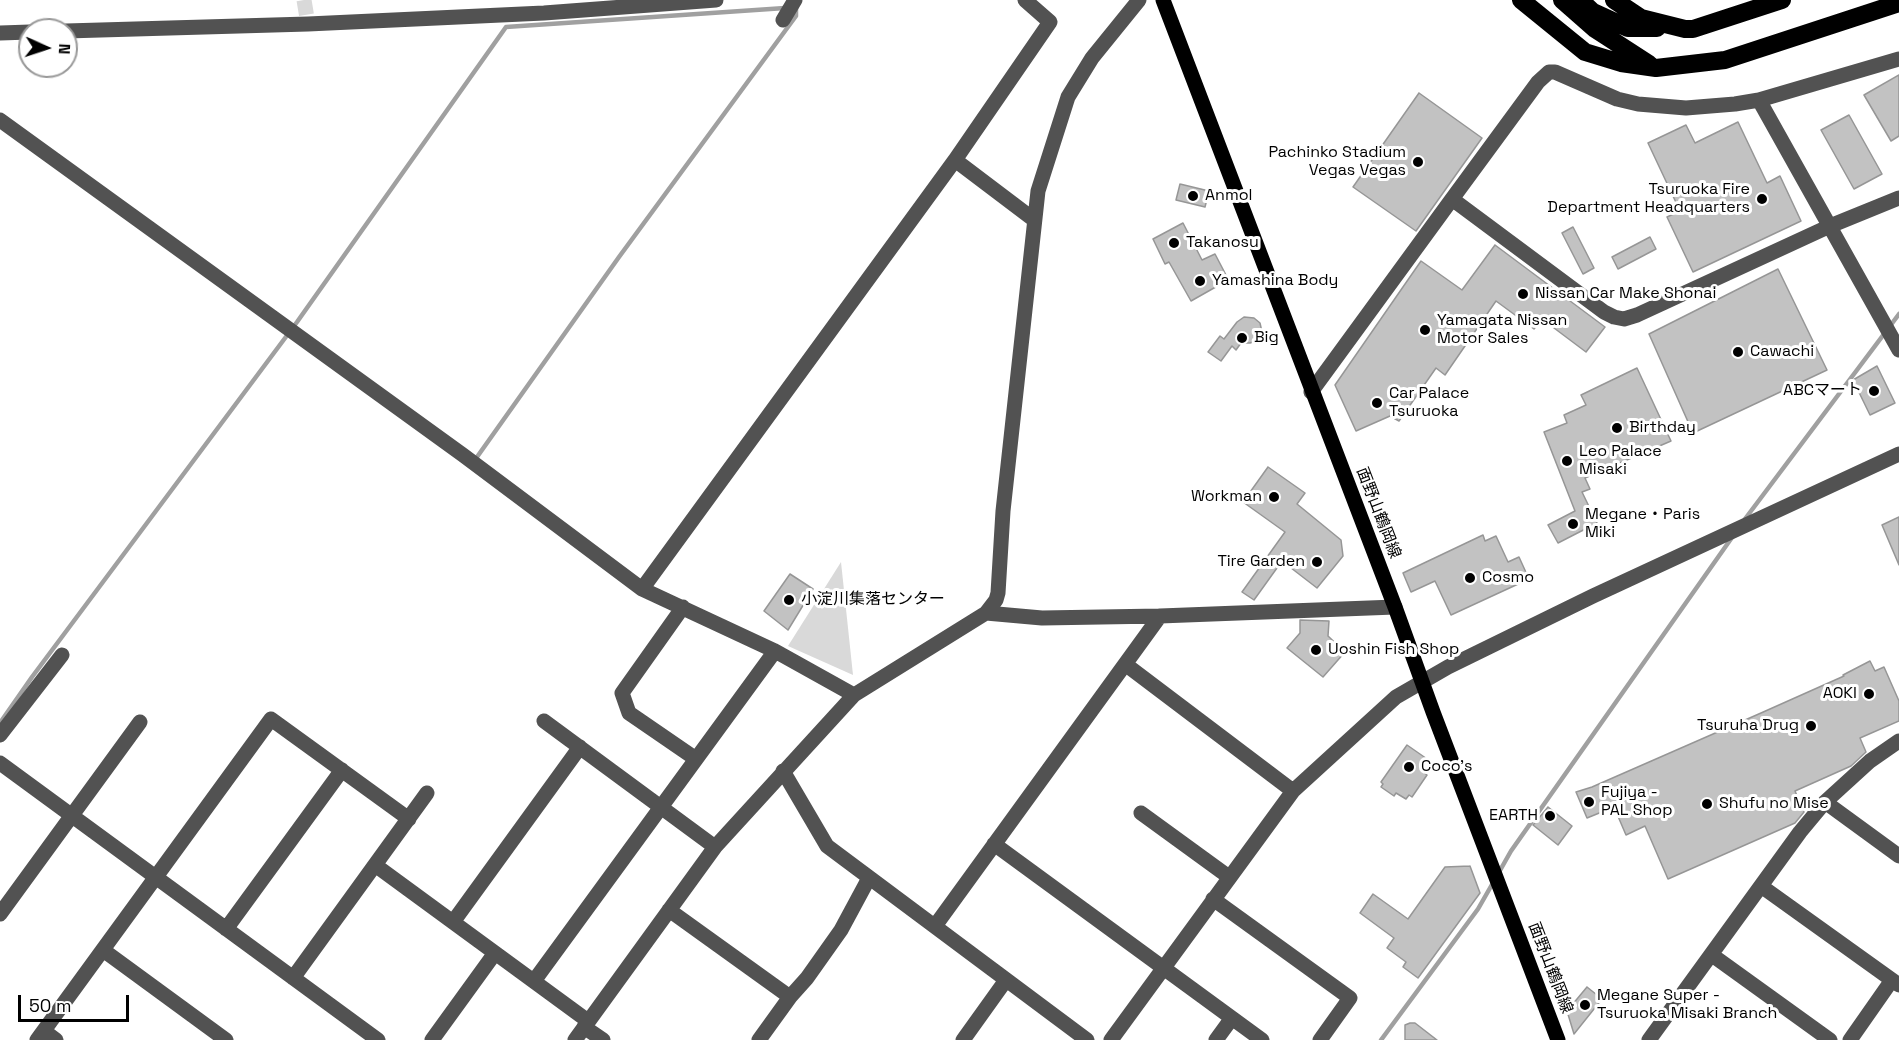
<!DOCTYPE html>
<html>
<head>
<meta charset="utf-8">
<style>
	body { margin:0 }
	#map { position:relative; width:1899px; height:1040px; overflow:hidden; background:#fff; font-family:"Space Grotesk",sans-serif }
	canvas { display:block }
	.north { position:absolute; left:18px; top:18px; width:60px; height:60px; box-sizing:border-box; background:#fff; border:2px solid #999; border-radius:50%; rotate:93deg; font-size:16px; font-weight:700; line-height:24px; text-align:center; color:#000 }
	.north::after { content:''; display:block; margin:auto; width:21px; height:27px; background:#000; clip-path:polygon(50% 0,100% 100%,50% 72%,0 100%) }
	.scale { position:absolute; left:18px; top:995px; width:111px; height:27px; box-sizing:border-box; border:3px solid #000; border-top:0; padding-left:8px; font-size:18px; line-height:21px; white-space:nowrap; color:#000; -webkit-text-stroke:4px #fff; paint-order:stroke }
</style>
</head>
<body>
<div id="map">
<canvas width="1899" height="1040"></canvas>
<div class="north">N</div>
<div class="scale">50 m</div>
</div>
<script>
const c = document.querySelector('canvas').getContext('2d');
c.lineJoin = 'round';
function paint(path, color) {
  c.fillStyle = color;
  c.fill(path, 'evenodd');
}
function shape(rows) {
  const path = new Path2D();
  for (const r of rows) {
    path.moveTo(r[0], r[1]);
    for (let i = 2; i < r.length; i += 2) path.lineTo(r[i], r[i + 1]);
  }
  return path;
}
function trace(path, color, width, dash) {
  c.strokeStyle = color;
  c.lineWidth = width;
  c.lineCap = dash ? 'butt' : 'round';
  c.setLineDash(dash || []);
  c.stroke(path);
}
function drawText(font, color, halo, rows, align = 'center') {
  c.font = font + ' "Space Grotesk","Noto Sans JP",sans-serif';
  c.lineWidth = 6;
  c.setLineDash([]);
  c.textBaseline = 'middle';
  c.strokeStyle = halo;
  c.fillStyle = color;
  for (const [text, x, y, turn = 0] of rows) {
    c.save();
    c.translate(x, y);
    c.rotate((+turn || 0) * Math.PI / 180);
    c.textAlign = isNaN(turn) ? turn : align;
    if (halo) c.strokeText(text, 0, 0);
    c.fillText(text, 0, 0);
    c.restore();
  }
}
paint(shape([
	[841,562,853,675,788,646]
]), '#d9d9d9');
trace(shape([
	[477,457,619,257,796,16,796,8],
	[1745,519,1899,314],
	[0,723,32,677,297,322,506,27,785,8],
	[1498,874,1511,851,1733,536],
	[1381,1040,1478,909,1494,881]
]), '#a0a0a0', 4.5);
const building = shape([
	[1899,75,1899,136,1891,141,1864,95,1899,75],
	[1419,93,1482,138,1416,231,1353,187,1419,93],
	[1849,115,1882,174,1854,189,1821,130,1849,115],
	[1738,122,1767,183,1780,176,1801,221,1693,272,1667,217,1680,211,1648,143,1686,125,1695,143,1738,122],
	[1180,184,1209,191,1205,207,1176,200,1180,184],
	[1183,223,1202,260,1215,254,1226,275,1218,279,1221,284,1191,301,1169,262,1165,264,1153,239,1183,223],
	[1573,227,1594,268,1583,274,1562,233,1573,227],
	[1650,237,1656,249,1618,269,1612,257,1650,237],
	[1495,245,1605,327,1586,352,1542,319,1534,329,1496,301,1445,375,1436,368,1399,421,1390,416,1356,431,1335,385,1421,261,1462,290,1495,245],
	[1778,269,1827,370,1693,433,1649,334,1778,269],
	[1244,317,1254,318,1260,323,1262,332,1258,340,1250,343,1241,343,1236,350,1232,346,1221,361,1208,352,1220,336,1224,339,1237,322,1244,317],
	[1877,366,1895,403,1870,415,1853,380,1877,366],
	[1637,368,1671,441,1585,478,1590,489,1582,492,1597,523,1558,543,1548,525,1575,511,1544,432,1567,423,1564,415,1586,405,1581,395,1637,368],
	[1268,467,1305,493,1297,504,1341,540,1343,556,1317,588,1282,561,1254,600,1242,592,1285,532,1243,502,1268,467],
	[1899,517,1899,565,1882,525,1899,517],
	[1483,535,1485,541,1496,536,1508,562,1519,557,1529,579,1451,615,1435,581,1411,592,1403,573,1483,535],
	[790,574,813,589,788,630,764,611,790,574],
	[1300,620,1329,621,1328,636,1345,652,1323,677,1287,648,1300,633,1300,620],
	[1870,661,1875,671,1884,667,1899,701,1899,721,1860,738,1866,752,1851,766,1795,791,1804,812,1795,823,1668,879,1645,826,1626,835,1614,807,1587,818,1576,792,1592,787,1761,713,1844,676,1843,675,1870,661],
	[1407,745,1430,761,1423,772,1427,775,1412,797,1409,795,1406,799,1396,793,1394,796,1381,787,1383,784,1381,782,1407,745],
	[1548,807,1572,826,1558,845,1533,825,1548,807],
	[1470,866,1480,893,1418,978,1403,967,1406,962,1387,948,1394,938,1360,913,1373,894,1408,919,1445,867,1470,866],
	[1587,987,1602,999,1574,1034,1567,1011,1587,987],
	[1410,1023,1415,1023,1437,1040,1405,1040,1405,1025,1410,1023]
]);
paint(building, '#c2c2c2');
trace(building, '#969696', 1.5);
trace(shape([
	[304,0,308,24]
]), '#d9d9d9', 15, [15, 8]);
trace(shape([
	[1025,0,1050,22,955,160,1033,219],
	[783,20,795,0],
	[66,31,308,24,544,13,716,0],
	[0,33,30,32],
	[1899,59,1759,100,1899,350],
	[1759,100,1735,104,1686,108,1638,104,1617,99,1555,72,1549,72,1538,82,1452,199,1604,312,1614,317,1624,319,1637,315,1830,226,1899,198],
	[0,120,463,455,642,589,775,651,854,695],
	[1311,392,1452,199],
	[642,589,955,160],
	[683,607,622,693,629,713,696,759],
	[986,613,1042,618,1160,616,1395,607],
	[1125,664,1293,791],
	[544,721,715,847],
	[0,735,62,655],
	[0,763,378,1040],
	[783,771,827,846,1087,1040],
	[1825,802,1899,856],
	[1141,813,1229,877],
	[994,844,1262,1040],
	[375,865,588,1021],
	[1761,886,1899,985],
	[1213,899,1350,998,1320,1040],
	[669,910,790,997],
	[0,914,140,722],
	[453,922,580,747],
	[935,926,1160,616],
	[226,929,342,770],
	[103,950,226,1040],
	[1712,955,1830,1040],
	[293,978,427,793],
	[534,981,775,651],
	[584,1027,603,1040],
	[44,1031,56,1040],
	[37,1040,271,719,409,819],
	[432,1040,495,953],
	[575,1040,715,847,854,695,986,613,996,600,998,593,1003,511,1038,191,1068,97,1092,58,1139,0],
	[759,1040,790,997,807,978,841,930,869,878],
	[963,1040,1006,980],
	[1111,1040,1293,791,1396,697,1448,667,1593,596,1899,454],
	[1216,1040,1232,1018],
	[1649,1040,1800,832,1825,802,1870,761,1899,741],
	[1850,1040,1892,980]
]), '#525252', 15);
trace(shape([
	[1163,0,1395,607,1433,712,1558,1040]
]), '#000', 15);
trace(shape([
	[1521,0,1585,52,1621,63,1656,68,1725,60,1899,3],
	[1562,0,1595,29,1649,64],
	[1580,0,1593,12,1628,28,1657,28],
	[1614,0,1641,18,1685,29,1693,29,1782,0]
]), '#000', 18);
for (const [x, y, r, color] of [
	[1418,162,6,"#000"],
	[1193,196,6,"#000"],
	[1762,199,6,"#000"],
	[1174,243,6,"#000"],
	[1200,281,6,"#000"],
	[1523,294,6,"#000"],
	[1425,330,6,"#000"],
	[1242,338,6,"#000"],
	[1738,352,6,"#000"],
	[1874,391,6,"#000"],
	[1377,403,6,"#000"],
	[1617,428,6,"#000"],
	[1567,461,6,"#000"],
	[1274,497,6,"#000"],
	[1573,524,6,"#000"],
	[1317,562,6,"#000"],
	[1470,578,6,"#000"],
	[789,600,6,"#000"],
	[1316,650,6,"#000"],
	[1869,694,6,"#000"],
	[1811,726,6,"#000"],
	[1409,767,6,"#000"],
	[1589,802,6,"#000"],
	[1707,804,6,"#000"],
	[1550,816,6,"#000"],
	[1585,1005,6,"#000"]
]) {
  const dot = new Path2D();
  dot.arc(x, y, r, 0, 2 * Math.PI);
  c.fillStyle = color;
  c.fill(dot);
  trace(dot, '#fff', 2);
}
drawText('16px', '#000', '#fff', [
	["Pachinko Stadium",1406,153,"right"],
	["Vegas Vegas",1406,171,"right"],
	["Tsuruoka Fire",1750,190,"right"],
	["Department Headquarters",1750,208,"right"],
	["Anmol",1205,196],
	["Takanosu",1186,243],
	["Yamashina Body",1212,281],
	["Nissan Car Make Shonai",1535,294],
	["Yamagata Nissan",1437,321],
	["Motor Sales",1437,339],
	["Big",1254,338],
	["Cawachi",1750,352],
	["ABCマート",1862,391,"right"],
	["Car Palace",1389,394],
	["Tsuruoka",1389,412],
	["Birthday",1629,428],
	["Leo Palace",1579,452],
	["Misaki",1579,470],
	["Workman",1262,497,"right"],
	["Megane・Paris",1585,515],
	["Miki",1585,533],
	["Tire Garden",1305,562,"right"],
	["Cosmo",1482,578],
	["小淀川集落センター",801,600],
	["Uoshin Fish Shop",1328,650],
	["AOKI",1857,694,"right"],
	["Tsuruha Drug",1799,726,"right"],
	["Coco's",1421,767],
	["Fujiya -",1601,793],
	["PAL Shop",1601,811],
	["Shufu no Mise",1719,804],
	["EARTH",1538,816,"right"],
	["Megane Super -",1597,996],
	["Tsuruoka Misaki Branch",1597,1014]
], 'left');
drawText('16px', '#000', '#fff', [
	["面野山鶴岡線",1378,513,69],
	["面野山鶴岡線",1550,968,69]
]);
</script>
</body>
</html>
